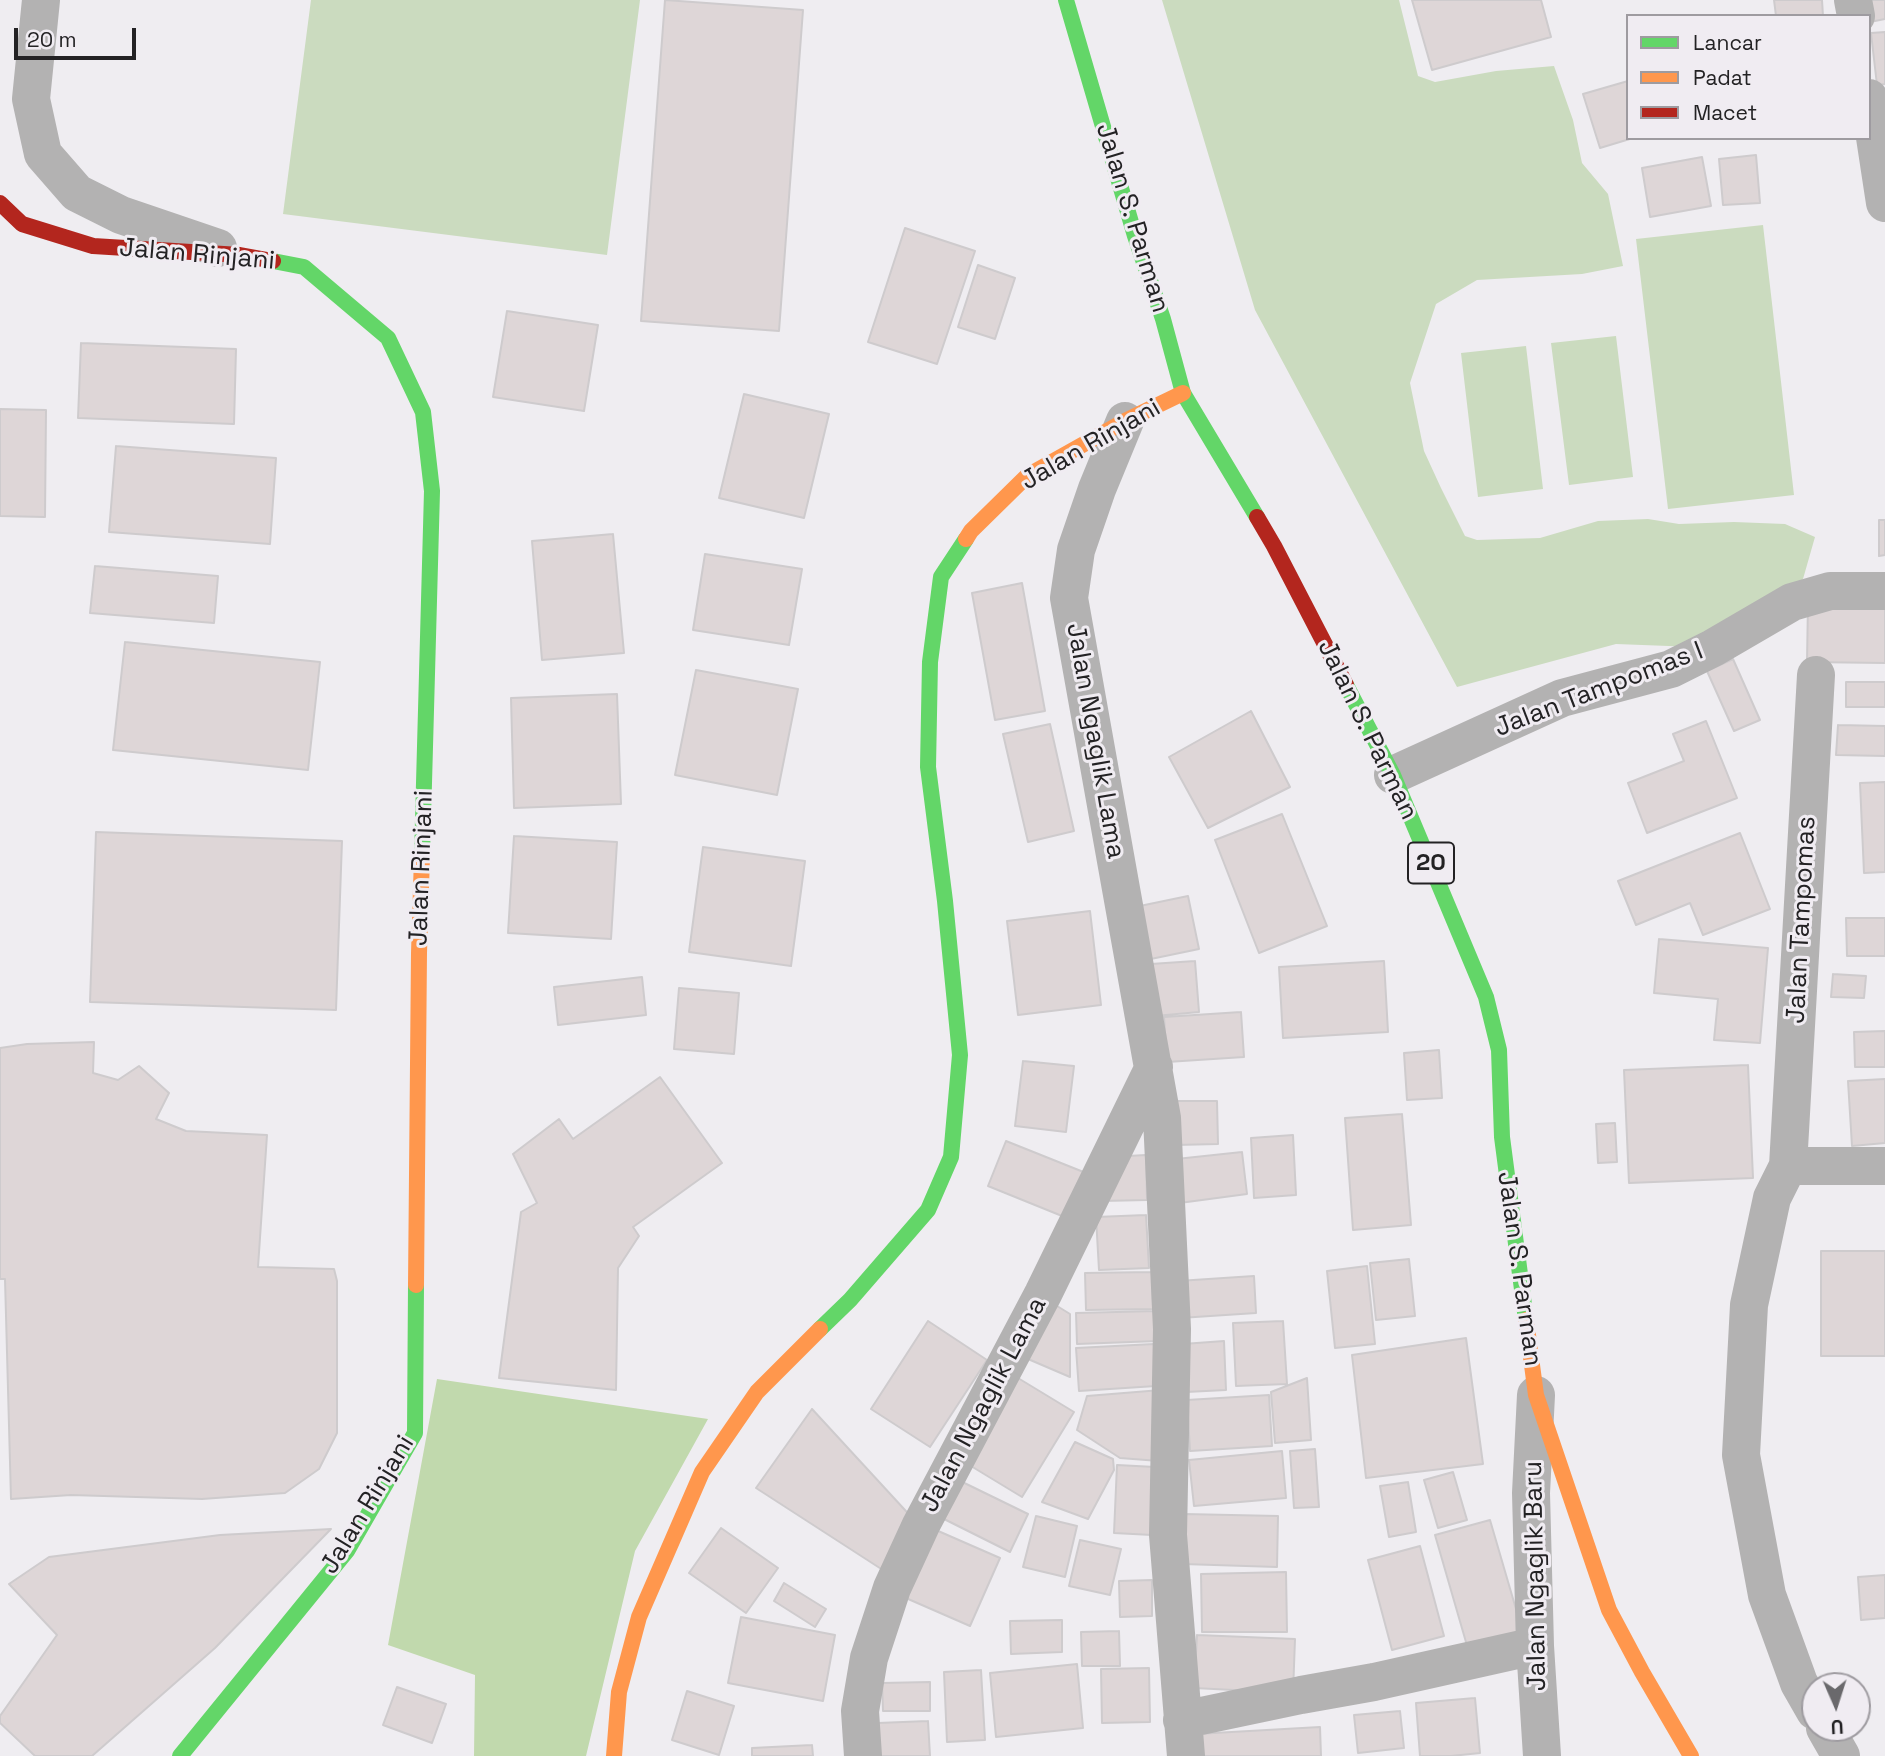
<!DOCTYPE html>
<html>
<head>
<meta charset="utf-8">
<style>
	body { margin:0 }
	#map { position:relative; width:1885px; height:1756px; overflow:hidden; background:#efedf1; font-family:"Space Grotesk",sans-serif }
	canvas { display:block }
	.legend { position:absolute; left:1626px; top:14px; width:245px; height:126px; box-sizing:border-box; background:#f0ecf2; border:2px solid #9e9ba0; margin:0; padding:9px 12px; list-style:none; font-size:21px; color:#232224 }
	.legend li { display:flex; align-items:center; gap:14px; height:35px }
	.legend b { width:35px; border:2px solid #9e9ba0 }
	.north { position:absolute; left:1801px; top:1672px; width:70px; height:70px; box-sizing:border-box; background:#f0ecf2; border:2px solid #9e9ba0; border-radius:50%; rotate:177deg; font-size:19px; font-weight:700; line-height:28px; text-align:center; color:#232224 }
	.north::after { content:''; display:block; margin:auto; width:24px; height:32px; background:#6a696c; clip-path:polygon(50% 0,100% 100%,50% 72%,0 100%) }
	.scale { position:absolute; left:14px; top:28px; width:122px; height:32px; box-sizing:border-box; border:4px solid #232224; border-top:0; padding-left:9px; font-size:21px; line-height:24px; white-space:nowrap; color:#232224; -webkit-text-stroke:5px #f0ecf2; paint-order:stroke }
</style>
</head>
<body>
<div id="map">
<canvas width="1885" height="1756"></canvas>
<ul class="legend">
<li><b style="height:9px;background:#63d668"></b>Lancar</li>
<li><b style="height:9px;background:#ff974d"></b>Padat</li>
<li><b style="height:9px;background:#b3261e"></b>Macet</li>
</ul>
<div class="north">U</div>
<div class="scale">20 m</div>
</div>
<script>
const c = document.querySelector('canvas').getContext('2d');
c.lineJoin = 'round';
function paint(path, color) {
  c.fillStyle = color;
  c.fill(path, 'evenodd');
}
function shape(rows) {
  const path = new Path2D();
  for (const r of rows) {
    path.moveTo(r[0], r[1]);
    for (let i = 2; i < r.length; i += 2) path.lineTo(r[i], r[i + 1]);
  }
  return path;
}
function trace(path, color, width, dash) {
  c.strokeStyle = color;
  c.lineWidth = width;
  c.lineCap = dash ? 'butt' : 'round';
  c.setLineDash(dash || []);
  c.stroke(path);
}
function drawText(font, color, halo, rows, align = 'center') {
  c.font = font + ' "Space Grotesk",sans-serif';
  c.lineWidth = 6;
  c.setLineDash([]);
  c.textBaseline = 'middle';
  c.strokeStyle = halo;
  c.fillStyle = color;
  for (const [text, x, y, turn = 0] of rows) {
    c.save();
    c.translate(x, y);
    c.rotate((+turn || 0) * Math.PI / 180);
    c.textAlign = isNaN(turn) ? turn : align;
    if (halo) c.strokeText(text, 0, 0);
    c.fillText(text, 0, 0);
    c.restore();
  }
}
paint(shape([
	[311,0,640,0,607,255,283,214],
	[1162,0,1399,0,1418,76,1435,82,1496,71,1554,66,1573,120,1582,163,1608,194,1623,266,1582,274,1477,280,1436,304,1410,383,1424,451,1441,488,1465,536,1477,540,1540,538,1598,521,1648,519,1679,524,1734,522,1785,524,1815,537,1803,579,1768,606,1695,647,1616,644,1457,687,1255,310],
	[1763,225,1794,495,1668,509,1636,239],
	[1616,336,1633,477,1569,485,1551,343],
	[1526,346,1543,489,1478,497,1461,353]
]), '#cbdbbf');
paint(shape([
	[437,1379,708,1419,635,1551,586,1756,474,1756,475,1675,388,1645]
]), '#c1d9ad');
const building = shape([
	[665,0,803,10,779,331,641,321,665,0],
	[1412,0,1541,0,1551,37,1432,70,1412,0],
	[1774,0,1822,0,1823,16,1776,16,1774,0],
	[1866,0,1885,0,1885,19,1870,22,1866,0],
	[1885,32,1885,84,1877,85,1871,33,1885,32],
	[1628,81,1628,138,1633,138,1600,148,1583,94,1628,81],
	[1756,155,1760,203,1723,205,1719,159,1756,155],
	[1702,157,1711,206,1650,217,1642,168,1702,157],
	[905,228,975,251,937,364,868,342,905,228],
	[978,265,1015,278,995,339,958,327,978,265],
	[507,311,598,325,584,411,493,397,507,311],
	[81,343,236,349,234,424,78,418,81,343],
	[744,394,829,414,804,518,719,498,744,394],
	[0,409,46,410,45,517,0,516,0,409],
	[116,446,276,458,270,544,109,532,116,446],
	[1879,520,1885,520,1885,555,1879,556,1879,520],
	[613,534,624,653,542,660,532,541,613,534],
	[705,554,802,569,789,645,693,630,705,554],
	[95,566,218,576,214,623,90,613,95,566],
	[1022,583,1045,711,995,720,972,593,1022,583],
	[1808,602,1885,602,1885,663,1807,662,1808,602],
	[125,642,320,662,308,770,113,750,125,642],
	[1733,659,1760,720,1734,731,1707,671,1733,659],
	[696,670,798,689,777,795,675,775,696,670],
	[1846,682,1885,682,1885,707,1846,707,1846,682],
	[617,694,621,804,514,808,511,698,617,694],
	[1251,711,1290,787,1208,828,1169,757,1251,711],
	[1706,721,1737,798,1647,833,1628,783,1684,761,1673,734,1706,721],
	[1050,724,1074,831,1028,842,1003,734,1050,724],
	[1838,725,1885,726,1885,756,1836,755,1838,725],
	[1885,782,1885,872,1864,873,1860,783,1885,782],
	[1282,814,1327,926,1259,953,1215,840,1282,814],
	[96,832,342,841,336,1010,90,1002,96,832],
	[1740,833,1770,909,1703,935,1690,903,1636,925,1618,881,1740,833],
	[514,836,617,842,611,939,508,933,514,836],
	[703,847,805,861,791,966,689,952,703,847],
	[1188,896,1199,949,1146,960,1135,907,1188,896],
	[1090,911,1101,1005,1018,1015,1007,921,1090,911],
	[1846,918,1885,918,1885,956,1847,956,1846,918],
	[1659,939,1768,948,1760,1043,1714,1040,1718,999,1654,993,1659,939],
	[1195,961,1199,1012,1155,1016,1151,964,1195,961],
	[1384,961,1388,1032,1283,1038,1279,967,1384,961],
	[1833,974,1866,976,1864,998,1831,997,1833,974],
	[642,977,646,1015,558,1025,554,987,642,977],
	[679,988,739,993,734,1054,674,1049,679,988],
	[1241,1012,1244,1057,1167,1062,1164,1017,1241,1012],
	[1885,1031,1885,1067,1855,1067,1854,1032,1885,1031],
	[94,1042,93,1073,118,1080,139,1066,169,1093,156,1119,186,1131,267,1135,258,1267,334,1269,337,1281,337,1433,319,1469,285,1493,202,1499,71,1495,11,1499,5,1279,0,1279,0,1048,27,1044,94,1042],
	[1439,1050,1442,1098,1407,1100,1404,1053,1439,1050],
	[1023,1061,1074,1066,1066,1132,1015,1126,1023,1061],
	[1748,1065,1753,1178,1629,1183,1624,1070,1748,1065],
	[660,1077,722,1163,633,1227,639,1236,618,1268,616,1390,499,1378,521,1212,537,1203,513,1154,559,1119,573,1139,660,1077],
	[1885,1079,1885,1143,1852,1146,1848,1081,1885,1079],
	[1174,1101,1217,1101,1218,1144,1175,1145,1174,1101],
	[1402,1114,1411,1225,1353,1230,1345,1118,1402,1114],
	[1615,1123,1617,1162,1598,1163,1596,1124,1615,1123],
	[1293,1135,1296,1195,1254,1198,1251,1138,1293,1135],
	[1006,1141,1086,1173,1067,1218,988,1186,1006,1141],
	[1242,1152,1247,1194,1172,1204,1167,1160,1242,1152],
	[1146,1155,1147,1200,1102,1201,1128,1156,1146,1155],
	[1146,1215,1149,1268,1099,1270,1096,1217,1146,1215],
	[1821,1251,1885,1251,1885,1356,1821,1356,1821,1251],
	[1409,1259,1415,1316,1376,1320,1370,1263,1409,1259],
	[1367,1266,1375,1344,1335,1348,1327,1271,1367,1266],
	[1152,1272,1153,1309,1086,1310,1085,1273,1152,1272],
	[1254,1276,1256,1313,1180,1318,1178,1281,1254,1276],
	[1049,1301,1070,1314,1070,1377,1021,1356,1049,1301],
	[1157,1311,1158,1341,1077,1344,1076,1313,1157,1311],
	[928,1321,987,1360,930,1447,871,1409,928,1321],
	[1283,1321,1287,1384,1236,1386,1233,1323,1283,1321],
	[1466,1338,1483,1464,1366,1478,1352,1355,1466,1338],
	[1224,1341,1226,1390,1186,1392,1183,1344,1224,1341],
	[1154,1344,1156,1386,1079,1391,1076,1348,1154,1344],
	[1013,1375,1074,1412,1022,1497,961,1460,1013,1375],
	[1307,1378,1311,1440,1275,1443,1271,1392,1307,1378],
	[1161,1390,1159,1461,1120,1458,1077,1430,1087,1396,1161,1390],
	[1269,1395,1272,1446,1190,1451,1187,1400,1269,1395],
	[812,1409,916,1522,889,1574,756,1488,812,1409],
	[1075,1442,1113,1459,1114,1470,1088,1519,1042,1502,1075,1442],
	[1315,1449,1319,1507,1294,1508,1290,1451,1315,1449],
	[1282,1451,1286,1498,1194,1506,1189,1460,1282,1451],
	[1117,1465,1155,1467,1152,1535,1114,1533,1117,1465],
	[1453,1472,1467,1520,1438,1528,1424,1480,1453,1472],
	[948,1475,1028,1514,1010,1552,930,1512,948,1475],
	[1408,1482,1416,1532,1389,1537,1380,1486,1408,1482],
	[1184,1514,1278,1516,1277,1567,1183,1564,1184,1514],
	[1036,1516,1077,1526,1065,1577,1023,1567,1036,1516],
	[1490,1520,1523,1633,1468,1649,1435,1535,1490,1520],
	[929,1527,1000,1558,970,1626,899,1595,929,1527],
	[721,1528,778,1568,746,1613,689,1573,721,1528],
	[331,1529,215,1648,92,1756,35,1756,0,1723,0,1716,57,1635,9,1584,49,1557,220,1535,331,1529],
	[1080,1540,1121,1549,1110,1595,1069,1586,1080,1540],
	[1420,1546,1444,1636,1392,1650,1368,1560,1420,1546],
	[1286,1572,1287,1632,1202,1632,1201,1574,1286,1572],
	[1885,1575,1885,1618,1861,1620,1858,1577,1885,1575],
	[1152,1580,1152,1616,1120,1617,1119,1581,1152,1580],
	[784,1583,826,1609,815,1627,774,1601,784,1583],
	[741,1617,835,1635,823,1701,728,1683,741,1617],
	[1062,1620,1062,1652,1011,1654,1010,1621,1062,1620],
	[1119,1631,1120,1666,1082,1666,1081,1632,1119,1631],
	[1197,1635,1295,1639,1293,1693,1194,1688,1197,1635],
	[1077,1664,1083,1728,996,1737,990,1673,1077,1664],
	[1149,1668,1150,1722,1102,1723,1101,1669,1149,1668],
	[981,1670,985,1740,947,1742,944,1672,981,1670],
	[930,1682,930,1711,883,1711,882,1683,930,1682],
	[397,1687,446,1704,432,1743,383,1725,397,1687],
	[687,1691,734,1706,719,1755,672,1740,687,1691],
	[1475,1698,1480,1753,1451,1756,1420,1756,1416,1703,1475,1698],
	[1400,1711,1404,1748,1358,1753,1354,1715,1400,1711],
	[928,1721,930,1756,879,1756,878,1723,928,1721],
	[1320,1727,1321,1756,1197,1756,1196,1734,1320,1727],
	[812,1745,813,1756,752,1756,752,1748,812,1745]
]);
paint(building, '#ded6d7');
trace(building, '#cecbcd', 2);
trace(shape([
	[41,0,31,99,43,154,77,193,121,215,218,248],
	[1853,0,1856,16],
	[1869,98,1885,203],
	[1125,421,1097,489,1076,550,1069,598,1162,1118,1172,1329,1168,1535,1186,1756],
	[1816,675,1788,1166,1885,1166],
	[1393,775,1562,698,1671,669,1713,648,1792,602,1830,591,1885,591],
	[1788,1166,1772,1198,1749,1305,1741,1455,1767,1595,1799,1683,1815,1711],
	[1536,1395,1531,1493,1535,1646,1542,1756],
	[1182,1720,1301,1695,1374,1682,1535,1646],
	[1825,1728,1841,1756],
	[863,1756,860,1711,869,1658,892,1588,921,1525,1043,1294,1154,1067]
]), '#b3b2b2', 38);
trace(shape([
	[1066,0,1135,236,1163,319,1183,393,1257,517],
	[273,261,304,267,388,338,423,412,432,491,422,856],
	[1346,685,1393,775,1486,997,1499,1050,1502,1137,1526,1320],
	[820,1329,850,1300,928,1210,951,1157,960,1055,945,901,928,767,930,662,941,577,966,539],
	[180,1756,347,1551,415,1433,416,1285]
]), '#63d668', 16);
trace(shape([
	[966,539,971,531,1027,476,1125,421,1183,393],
	[416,1285,419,953,422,856],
	[1526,1320,1536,1395,1609,1610,1642,1672,1691,1756],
	[614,1756,619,1692,639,1617,702,1472,757,1392,820,1329]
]), '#ff974d', 16);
trace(shape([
	[0,203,22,224,93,246,240,255,273,261],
	[1257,517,1274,546,1346,685]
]), '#b3261e', 16);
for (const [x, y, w] of [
	[1431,863,46]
]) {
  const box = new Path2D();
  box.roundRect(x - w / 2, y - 20.5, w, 41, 5);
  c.fillStyle = '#f0ecf2';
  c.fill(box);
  trace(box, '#232224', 2);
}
drawText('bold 24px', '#232224', null, [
	["20",1431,863]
]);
drawText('26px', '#232224', '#f0ecf2', [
	["Jalan S. Parman",1132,218,73],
	["Jalan Rinjani",197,255,5],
	["Jalan Rinjani",1091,445,-30],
	["Jalan Tampomas I",1599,690,-21],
	["Jalan S. Parman",1367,730,64],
	["Jalan Ngaglik Lama",1095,741,80],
	["Jalan Rinjani",422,868,-88],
	["Jalan Tampomas",1802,920,-87],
	["Jalan S. Parman",1519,1269,82],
	["Jalan Ngaglik Lama",984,1405,-62],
	["Jalan Rinjani",368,1505,-59],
	["Jalan Ngaglik Baru",1536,1576,-91]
]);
</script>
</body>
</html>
